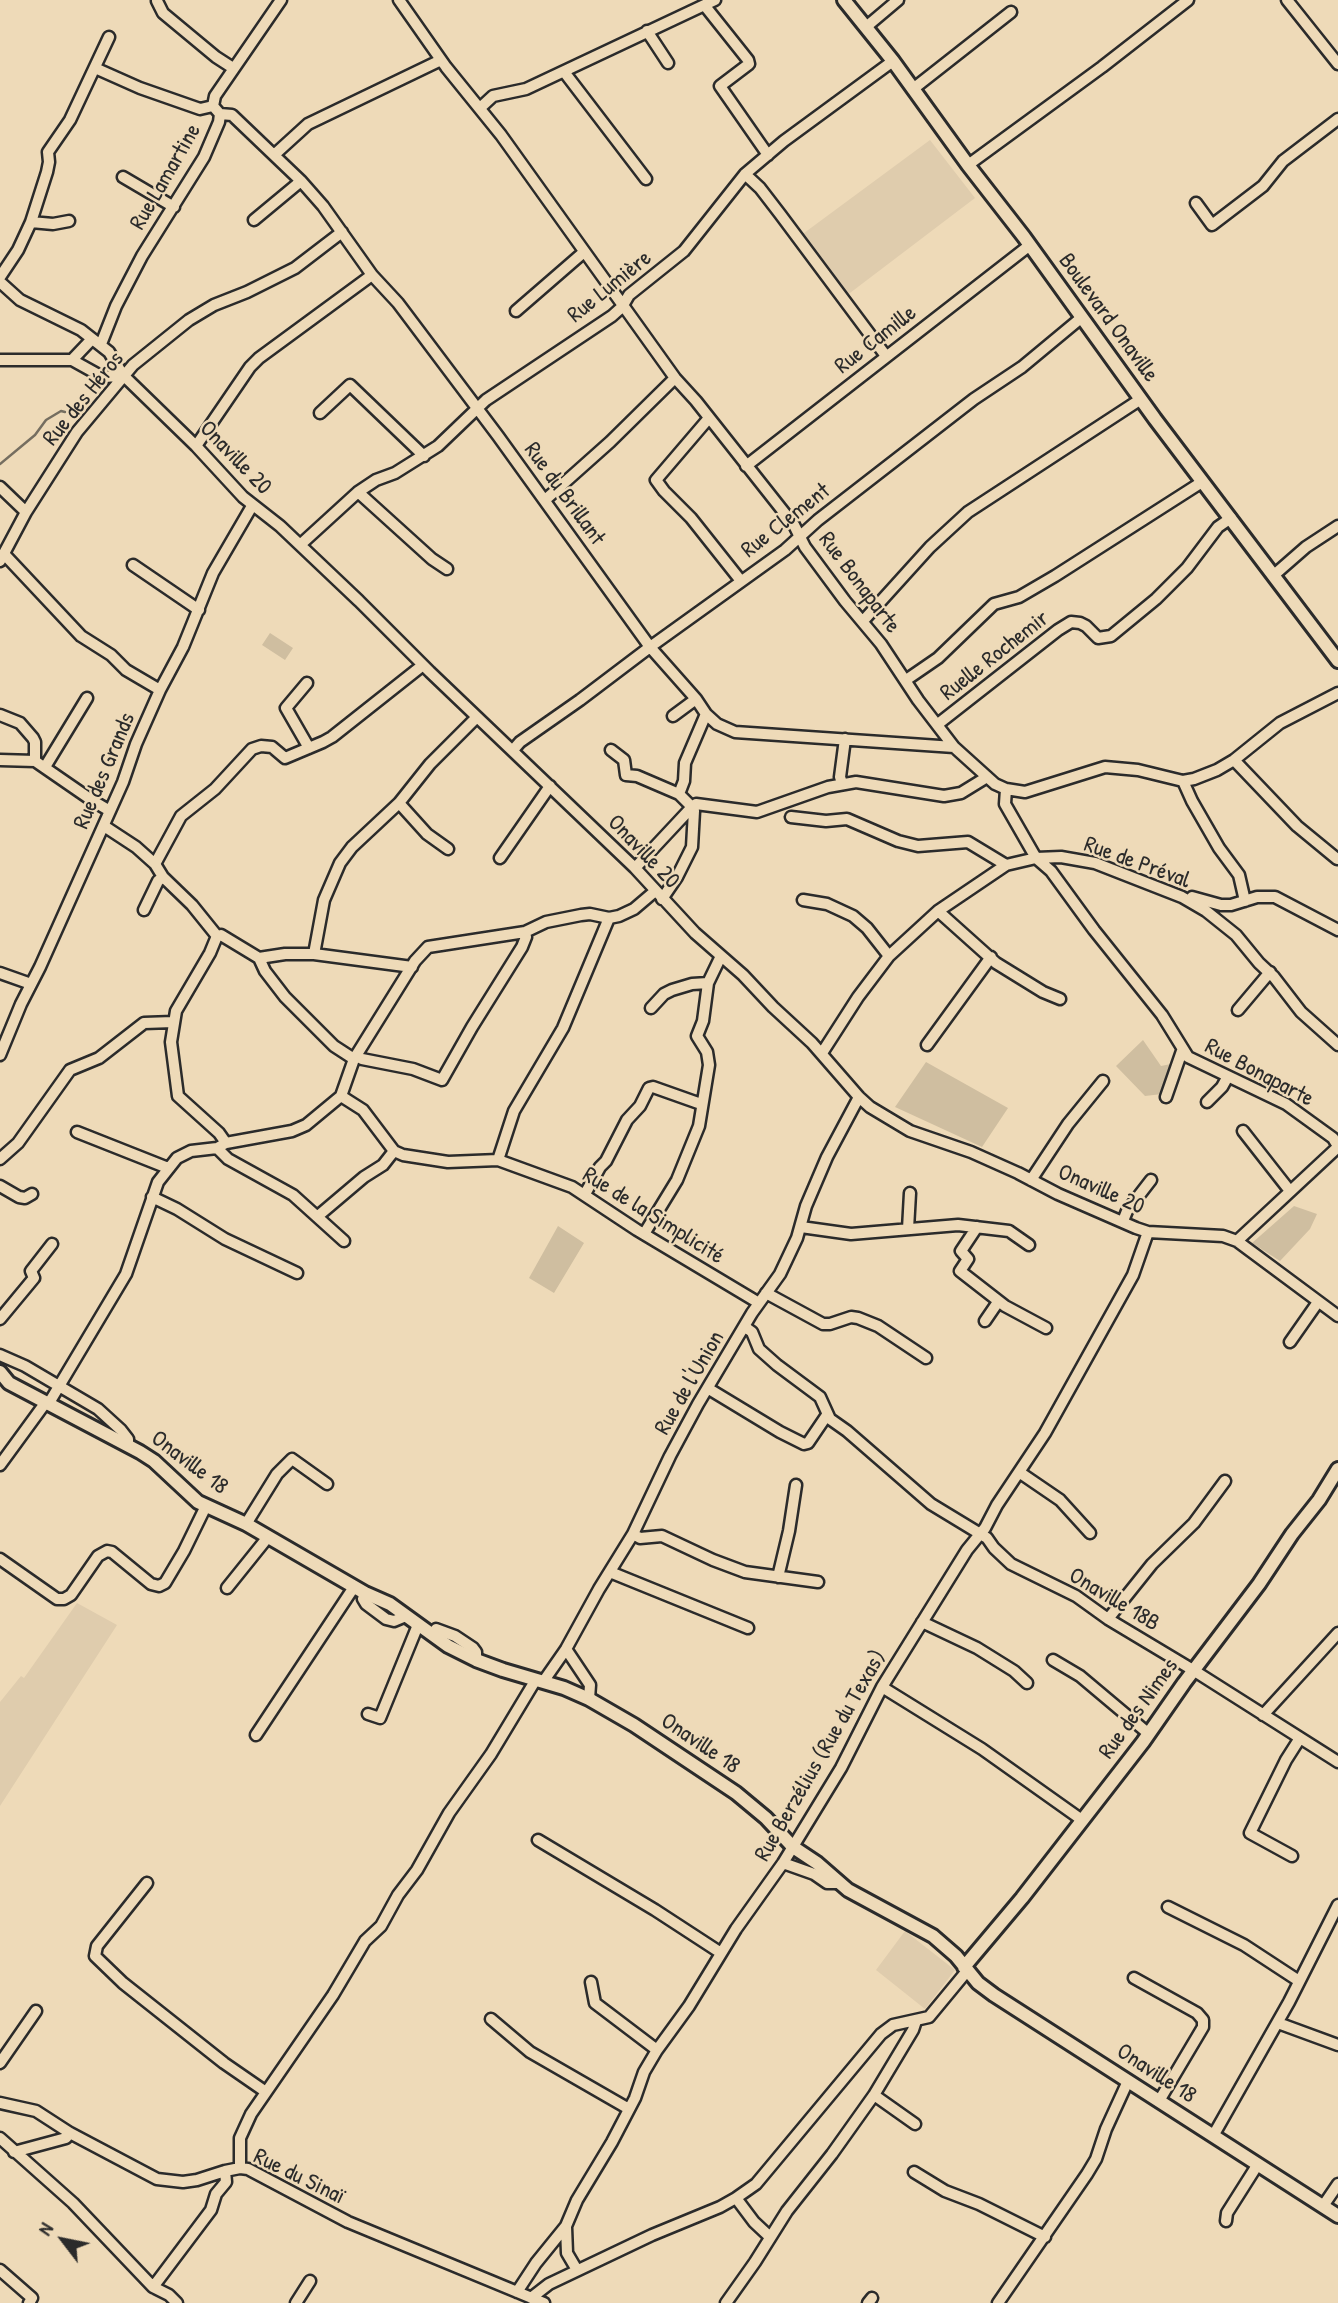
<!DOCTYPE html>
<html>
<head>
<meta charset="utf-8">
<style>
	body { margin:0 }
	#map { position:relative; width:1338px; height:2303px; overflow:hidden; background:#eedab8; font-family:"Patrick Hand",sans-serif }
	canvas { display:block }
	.north { position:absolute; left:28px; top:2205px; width:70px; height:70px; -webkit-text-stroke:5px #eedab8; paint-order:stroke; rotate:302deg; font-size:19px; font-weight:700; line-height:28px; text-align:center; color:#2b2b2b }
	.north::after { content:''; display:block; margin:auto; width:24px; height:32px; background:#2b2b2b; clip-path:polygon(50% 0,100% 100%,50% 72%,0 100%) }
</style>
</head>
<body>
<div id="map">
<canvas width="1338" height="2303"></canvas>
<div class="north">N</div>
</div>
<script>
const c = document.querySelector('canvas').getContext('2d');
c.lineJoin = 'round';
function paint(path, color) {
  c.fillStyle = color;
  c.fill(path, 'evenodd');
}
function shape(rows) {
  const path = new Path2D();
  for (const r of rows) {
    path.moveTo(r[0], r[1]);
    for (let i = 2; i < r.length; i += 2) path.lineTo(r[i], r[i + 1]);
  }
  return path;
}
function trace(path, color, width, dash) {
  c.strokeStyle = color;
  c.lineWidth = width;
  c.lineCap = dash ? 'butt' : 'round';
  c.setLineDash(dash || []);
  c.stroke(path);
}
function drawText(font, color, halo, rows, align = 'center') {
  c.font = font + ' "Patrick Hand",sans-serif';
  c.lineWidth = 5;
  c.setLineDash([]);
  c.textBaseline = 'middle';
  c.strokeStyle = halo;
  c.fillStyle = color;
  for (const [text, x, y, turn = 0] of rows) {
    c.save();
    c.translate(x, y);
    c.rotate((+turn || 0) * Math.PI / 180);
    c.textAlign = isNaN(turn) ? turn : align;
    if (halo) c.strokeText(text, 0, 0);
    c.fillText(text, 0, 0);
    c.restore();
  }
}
paint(shape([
	[930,140,975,198,846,296,800,236],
	[77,1603,117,1625,0,1806,0,1702,21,1676,24,1678],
	[905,1931,955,1970,925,2009,876,1970]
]), '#dfccad');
paint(shape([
	[270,633,293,648,285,660,262,645],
	[1143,1040,1161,1066,1171,1064,1162,1094,1145,1096,1116,1066],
	[926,1062,1008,1108,982,1147,895,1107],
	[1294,1206,1317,1214,1310,1229,1280,1261,1252,1243],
	[558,1226,584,1243,554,1293,529,1278]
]), '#cfbea0');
trace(shape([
	[0,464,35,435,46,420,61,411,65,412]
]), '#756e60', 2.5);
const minor = shape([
	[399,0,446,67,501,135,675,378,696,401,794,525,805,547,845,601,881,644,918,700,954,747,995,784,1006,789,1025,792,1105,767,1138,770,1183,781,1194,779,1217,770,1234,760,1280,723,1338,693],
	[1287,0,1338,64],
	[157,1,163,13,216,57,233,68],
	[705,6,748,60,749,64,720,86,768,155],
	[866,27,898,0],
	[647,31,668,63],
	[95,68,140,88,200,109,213,106],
	[565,73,646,179],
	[913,89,1011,12],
	[480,108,493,96,526,89,715,0],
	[220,114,232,115,301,181,323,206,372,275,398,303,498,436,650,647,696,699,706,714,717,724,735,732,954,747],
	[274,155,308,124,441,60],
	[968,165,1102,67,1188,0],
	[745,174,760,188,780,214,886,356],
	[123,177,174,207],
	[1196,203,1212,225,1263,186,1283,161,1338,119],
	[254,220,301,181],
	[31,222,53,224,69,221],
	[0,277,18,250,31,222,47,172,49,162,48,152,70,120,109,37],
	[0,282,20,300,81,330,109,352,123,375,196,446,243,497,280,526,359,601,430,672,635,868,695,933,743,975,773,1007,812,1043,859,1097,870,1107,910,1131,971,1152,1018,1173,1058,1194,1136,1228,1148,1232,1223,1236,1237,1241,1338,1316],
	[516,311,584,252],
	[101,344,116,306,142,256,204,157,219,122,220,114,213,106,215,96,281,0],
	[0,360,72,360,92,339],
	[72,360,99,375,106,377,123,375],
	[320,413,350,385,424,456],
	[709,418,656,480,664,491,691,518,741,581],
	[196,446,250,367,259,358,372,275],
	[746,466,1030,245],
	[0,487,26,512],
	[358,492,432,559,447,569],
	[545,500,610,442,675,378],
	[300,545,358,492,376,480,395,473,438,446,486,400,612,316,622,307,629,295,684,251,745,174,784,141,893,61],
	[4,554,81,636,111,655,126,670,160,690],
	[0,561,26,512,77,432,133,365,189,320,214,305,247,292,295,268,342,232],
	[133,565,199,610],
	[1274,575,1306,547,1338,526],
	[863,621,930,547,968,512,1141,399],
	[906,680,938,658,994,604,1019,597,1055,576,1202,482],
	[307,683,286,708,309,748],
	[0,715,20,723,33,738,35,742,35,761],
	[673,716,696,699],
	[938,724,1058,630,1071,622,1080,623,1086,626,1098,638,1111,636,1156,599,1187,568,1218,527,1231,518],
	[513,750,520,742,580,700,650,647,785,550,818,520,974,399,1022,367,1081,318],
	[611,750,624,760,626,775,637,776,679,794],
	[0,760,35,761,93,801,110,811],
	[1234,760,1297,826,1337,859],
	[45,767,87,698],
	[1183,781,1192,801,1219,848,1239,875,1245,901],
	[842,783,840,777,845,739],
	[1006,789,1005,804,1036,858,1051,871,1094,930,1162,1015,1188,1057,1286,1104,1333,1138,1338,1146],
	[399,803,427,834,448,849],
	[791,817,826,821,847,819,898,841,918,846,968,842,1006,865],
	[104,826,136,847,155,864,163,877,192,905,217,936,210,953,176,1011,171,1042,178,1096,219,1133,226,1143,292,1131,306,1125,341,1096,354,1059,415,961,428,947,525,932,546,922,581,915,590,914,609,918,619,916,634,909,654,892],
	[500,858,550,786],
	[155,864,181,816,215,789,252,749,261,746,272,747,285,758,323,742,332,737,423,665],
	[635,868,692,807,679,794,684,781,685,763,706,714],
	[1192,897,1221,905,1231,905,1257,897,1275,897,1338,930],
	[662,899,677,877,692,847,694,811,692,807,696,804,757,812,828,787,856,782,944,796,961,793,987,777],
	[803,900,827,904,853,916,867,928,889,956],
	[144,910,158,881,163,877],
	[938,911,996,963,1043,992,1060,999],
	[217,936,221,935,259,958,285,954,314,954,412,967],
	[314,954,324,900,340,863,352,847,399,803,430,764,477,717],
	[259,958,265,971,285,997,334,1046,354,1059],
	[0,973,31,984],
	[651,1008,664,994,672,990,692,984,708,983],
	[1238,1010,1270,972],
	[927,1045,991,957],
	[822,1053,858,997,889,956,938,911,1006,865,1036,858,1061,857,1095,863,1182,897,1206,911,1236,935,1259,963,1274,977,1301,1012,1338,1045],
	[0,1055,21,1004,40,967,123,782,136,744,160,690,183,647,213,573,252,506],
	[356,1056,362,1059,413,1069,442,1080,472,1027,522,947,526,937,525,932],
	[341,1096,363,1110,394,1151,403,1155,448,1162,498,1160,572,1187,637,1230,759,1303],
	[1166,1097,1182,1051],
	[1207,1102,1222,1087,1227,1078],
	[1243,1131,1290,1191],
	[77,1132,168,1168],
	[217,1148,228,1159,293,1195,344,1241],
	[0,1159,18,1143,70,1070,99,1058,144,1023,173,1022],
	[498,1160,514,1111,563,1028,609,918],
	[1031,1180,1068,1124,1103,1081],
	[0,1186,19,1197,25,1198,32,1194],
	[585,1194,600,1167,606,1161,627,1120,640,1106,649,1088,653,1087,701,1104],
	[152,1197,177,1209,225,1239,297,1273],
	[318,1216,364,1177,383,1165,394,1151],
	[1123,1221,1127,1211,1151,1180],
	[801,1227,851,1234,958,1225,1009,1231,1029,1245],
	[977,1227,961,1251,968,1259,960,1271,1005,1306,1046,1328],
	[908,1229,910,1193],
	[644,1234,677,1180,699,1126,709,1065,707,1052,697,1036,703,1021,708,983,721,956],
	[1237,1241,1338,1147],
	[766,1293,823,1324,830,1324,851,1317,858,1318,878,1326,926,1358],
	[0,1319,34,1278,31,1271,52,1244],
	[985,1321,998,1302],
	[745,1327,752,1332,759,1349,777,1365,820,1397,830,1419,847,1431,931,1504,987,1538,994,1548,1011,1564,1076,1596,1108,1619,1193,1670,1338,1762],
	[1290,1342,1318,1302],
	[0,1355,25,1366,98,1409,121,1430,128,1439,128,1444],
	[709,1389,780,1432,804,1444,808,1443,827,1415],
	[49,1403,126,1274,158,1182,177,1158,191,1151,217,1148,226,1143],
	[0,1465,46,1402],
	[1019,1472,1060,1500,1090,1533],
	[246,1524,277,1474,292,1459,327,1484],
	[633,1534,640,1538,662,1536,713,1560,745,1572,818,1582],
	[0,1559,57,1599,64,1599,71,1595,98,1556,107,1551,112,1552,151,1584,159,1586,165,1583,184,1551,206,1506],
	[610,1572,748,1628],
	[778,1577,789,1531,796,1485],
	[227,1588,268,1537],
	[365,1593,363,1599,366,1604,386,1619,394,1621,406,1616],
	[1108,1619,1152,1564,1194,1523,1225,1481],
	[922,1622,977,1648,1014,1671,1027,1683],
	[436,1629,455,1636,473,1648,476,1652,476,1660],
	[566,1649,590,1685,589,1699],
	[1053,1660,1080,1676,1149,1734],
	[543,1682,566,1649,599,1589,633,1534,670,1456,698,1404,752,1313,780,1274,797,1238,806,1206,827,1157,859,1097],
	[882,1687,982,1749,1082,1820],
	[368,1714,380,1718,418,1625],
	[1263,1715,1338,1633],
	[256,1735,354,1587],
	[538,1840,655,1910,721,1953],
	[1292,1856,1250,1833,1286,1760,1300,1738],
	[783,1863,814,1874,827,1883,840,1883],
	[147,1883,97,1946,95,1956,123,1983,224,2063,266,2092],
	[1168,1907,1244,1945,1299,1981],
	[1134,1978,1197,2013,1203,2020,1203,2027,1159,2101],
	[591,1982,595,2003,657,2050],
	[491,2019,530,2052,629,2109],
	[1278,2023,1338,2045],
	[0,2063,36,2011],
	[874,2095,915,2124],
	[0,2103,36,2111,70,2133,157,2179,183,2182,197,2180,225,2171,240,2168,248,2169,348,2222,544,2303],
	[1213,2136,1289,2002,1338,1905],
	[0,2138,73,2203,153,2287,169,2295,177,2303],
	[14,2152,66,2138,70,2133],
	[240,2168,240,2138,251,2114,333,1995,365,1941,381,1926,398,1895,417,1870,449,1813,491,1754,535,1681],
	[914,2172,945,2191,979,2204,1045,2237],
	[736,2198,754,2222,770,2237],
	[1323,2206,1338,2184],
	[1226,2221,1227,2213,1258,2164],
	[566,2227,567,2253,577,2270],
	[0,2270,32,2298,29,2303],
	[153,2287,211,2210,216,2194,226,2182,225,2171],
	[517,2292,536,2263,566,2226,577,2200,612,2142,635,2098,644,2072,657,2050,689,2006,736,1929,783,1863,841,1768,882,1687,967,1550,985,1528,997,1505,1045,1433,1133,1275,1148,1232],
	[531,2298,549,2284,652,2235,720,2207,736,2198,756,2184,881,2034,893,2025,929,2017,967,1971],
	[296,2303,310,2281],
	[726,2303,755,2262,787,2211,832,2154,874,2095,913,2030,916,2021],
	[868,2303,872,2298],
	[998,2303,1087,2174,1096,2159,1106,2129,1128,2081]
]);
const tertiary = shape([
	[844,0,893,61,968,165,1024,237,1155,419,1338,661],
	[0,1372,9,1383,140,1452,154,1461,198,1502,246,1524,365,1593,390,1604,448,1646,476,1660,503,1670,564,1688,589,1699,634,1725,736,1793,766,1818,793,1847,817,1863,848,1890,933,1936,956,1956,978,1983,994,1995,1338,2216],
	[964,1967,1022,1898,1143,1742,1184,1683,1259,1584,1292,1534,1319,1500,1338,1469]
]);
trace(minor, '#2b2b2b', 15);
trace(tertiary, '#2b2b2b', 18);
trace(minor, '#eedab8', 10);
trace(tertiary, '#eedab8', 12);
drawText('23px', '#2b2b2b', '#eedab8', [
	["Rue Lamartine",166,177,-60],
	["Rue Lumière",610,287,-39],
	["Boulevard Onaville",1108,318,54],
	["Rue Camille",876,340,-38],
	["Rue des Héros",84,399,-51],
	["Onaville 20",235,458,46],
	["Rue du Brillant",564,494,54],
	["Rue Clement",786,521,-38],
	["Rue Bonaparte",859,583,53],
	["Ruelle Rochemir",995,656,-38],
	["Rue des Grands",105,771,-67],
	["Onaville 20",643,852,46],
	["Rue de Préval",1137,863,20],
	["Rue Bonaparte",1259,1073,28],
	["Onaville 20",1101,1190,24],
	["Rue de la Simplicité",653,1216,32],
	["Rue de l'Union",690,1383,-60],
	["Onaville 18",189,1463,37],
	["Onaville 18B",1114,1600,31],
	["Rue des Nimes",1139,1709,-54],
	["Onaville 18",700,1744,34],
	["Rue Berzélius (Rue du Texas)",821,1756,-60],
	["Onaville 18",1156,2074,33],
	["Rue du Sinaï",299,2177,26]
]);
</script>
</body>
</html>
